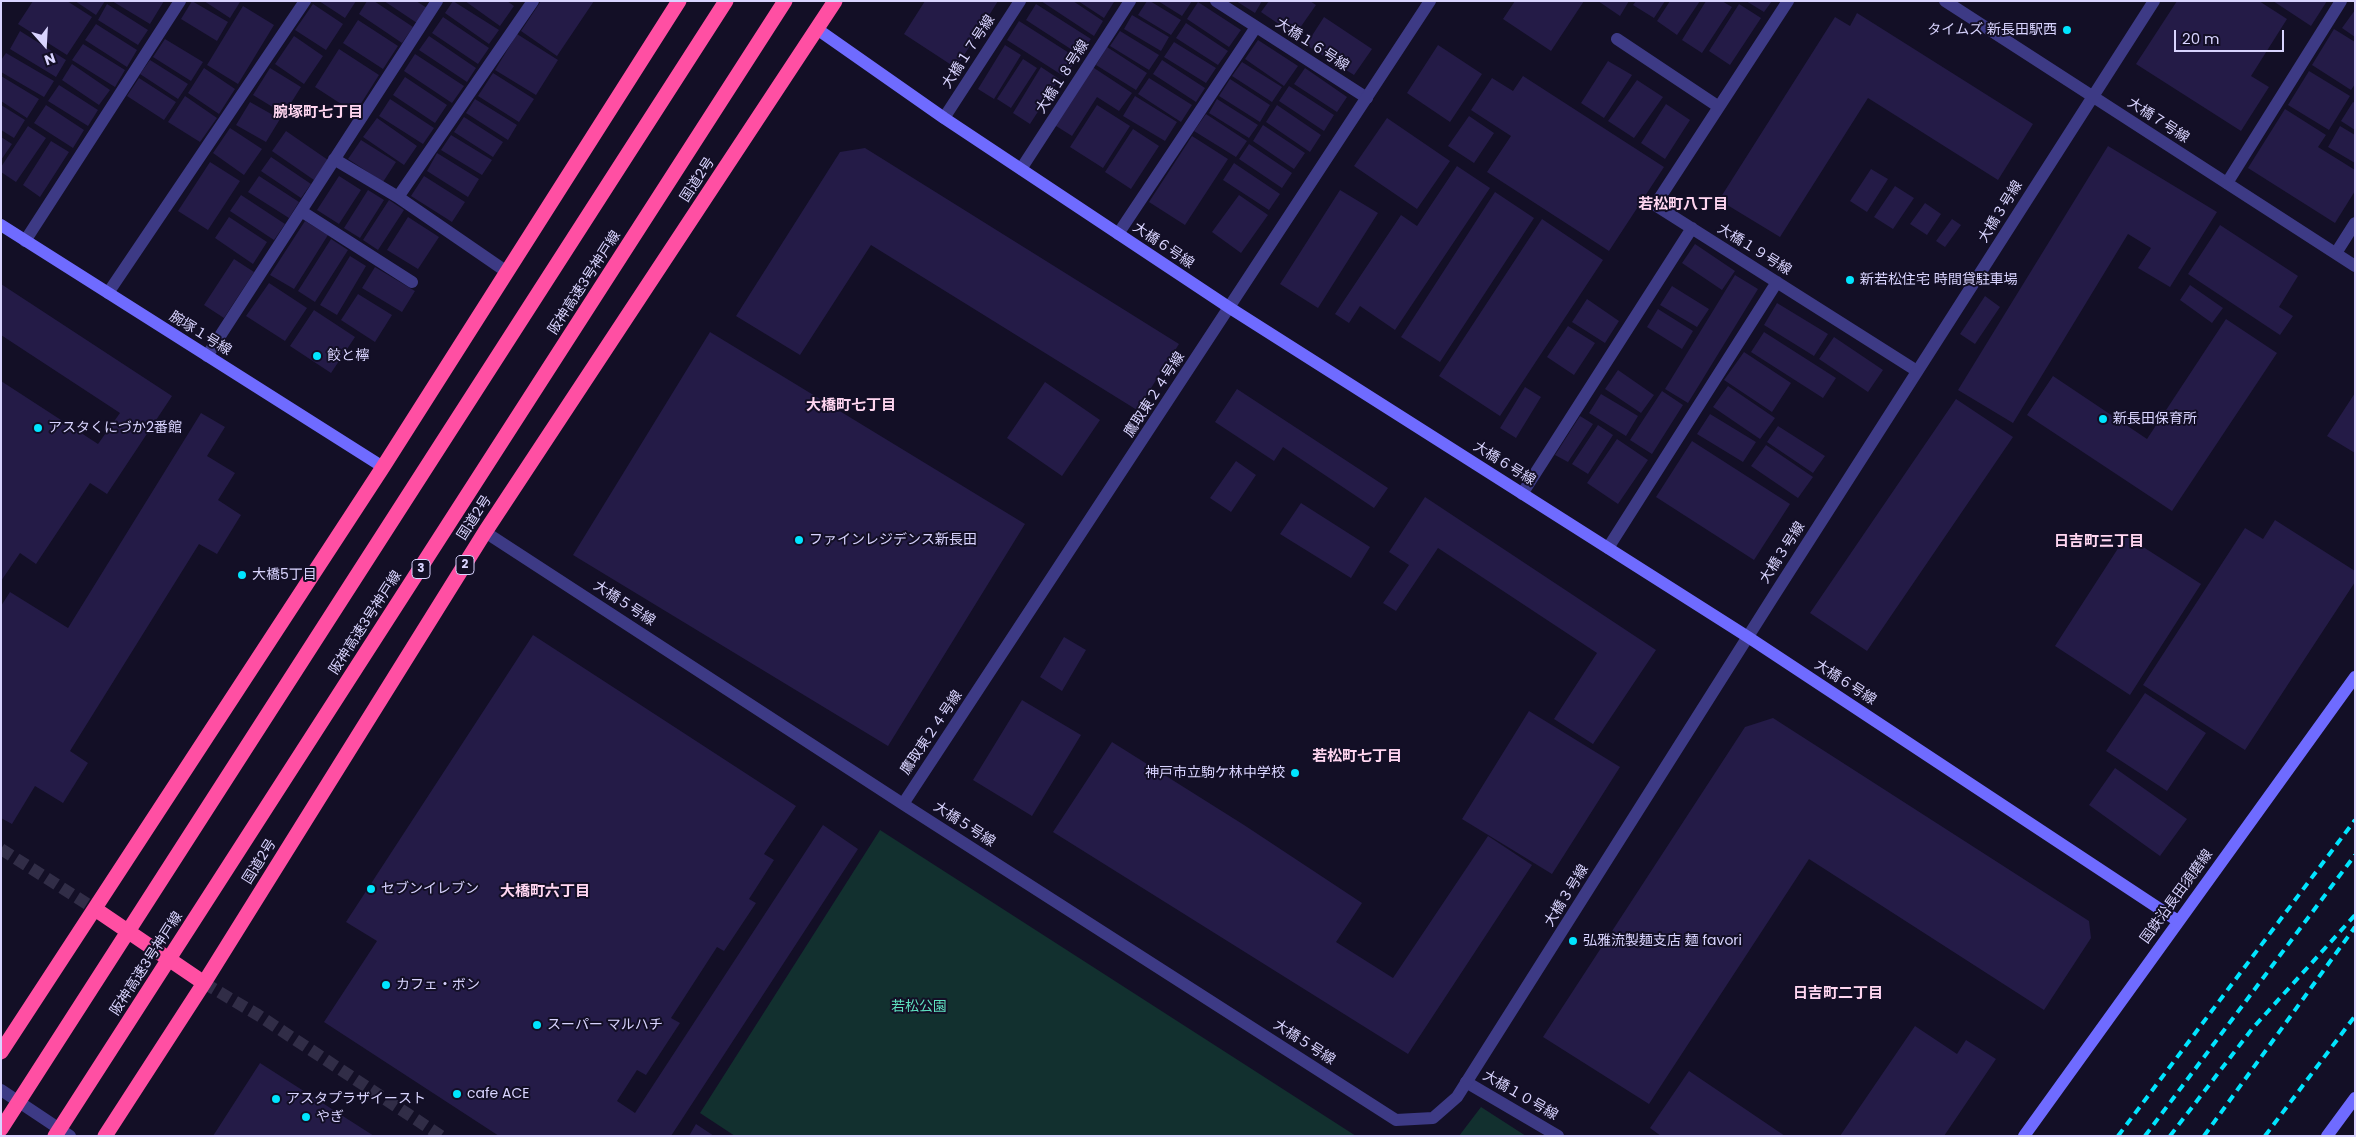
<!DOCTYPE html>
<html>
<head>
<meta charset="utf-8">
<style>
	body { margin:0 }
	#map { position:relative; width:2356px; height:1137px; overflow:hidden; background:#130f26; font-family:Poppins,sans-serif }
	canvas { display:block }
	.frame { position:absolute; inset:0; border:2px solid #d9d4ff; pointer-events:none }
	.north { position:absolute; left:20px; top:20px; width:50px; height:50px; -webkit-text-stroke:4px #130f26; paint-order:stroke; rotate:161deg; font-size:14px; font-weight:700; line-height:20px; text-align:center; color:#d9d4ff }
	.north::after { content:''; display:block; margin:auto; width:18px; height:22px; background:#d9d4ff; clip-path:polygon(50% 0,100% 100%,50% 72%,0 100%) }
	.scale { position:absolute; left:2174px; top:30px; width:110px; height:22px; box-sizing:border-box; border:2px solid #d9d4ff; border-top:0; padding-left:6px; font-size:15px; line-height:18px; white-space:nowrap; color:#d9d4ff; -webkit-text-stroke:4px #130f26; paint-order:stroke }
</style>
</head>
<body>
<div id="map">
<canvas width="2356" height="1137"></canvas>
<div class="frame"></div>
<div class="north">N</div>
<div class="scale">20 m</div>
</div>
<script>
const c = document.querySelector('canvas').getContext('2d');
c.lineJoin = 'round';
function paint(path, color) {
  c.fillStyle = color;
  c.fill(path, 'evenodd');
}
function shape(rows) {
  const path = new Path2D();
  for (const r of rows) {
    path.moveTo(r[0], r[1]);
    for (let i = 2; i < r.length; i += 2) path.lineTo(r[i], r[i + 1]);
  }
  return path;
}
function trace(path, color, width, dash) {
  c.strokeStyle = color;
  c.lineWidth = width;
  c.lineCap = dash ? 'butt' : 'round';
  c.setLineDash(dash || []);
  c.stroke(path);
}
function drawText(font, color, halo, rows, align = 'center') {
  c.font = font + ' Poppins,"Noto Sans JP",sans-serif';
  c.lineWidth = 4;
  c.setLineDash([]);
  c.textBaseline = 'middle';
  c.strokeStyle = halo;
  c.fillStyle = color;
  for (const [text, x, y, turn = 0] of rows) {
    c.save();
    c.translate(x, y);
    c.rotate((+turn || 0) * Math.PI / 180);
    c.textAlign = isNaN(turn) ? turn : align;
    if (halo) c.strokeText(text, 0, 0);
    c.fillText(text, 0, 0);
    c.restore();
  }
}
paint(shape([
	[880,830,1356,1136,735,1136,700,1113],
	[1481,1107,1526,1136,1459,1136]
]), '#12302f');
paint(shape([
	[33,1,67,1,92,17,67,55,18,24],
	[75,1,105,1,96,15],
	[112,1,164,1,150,24],
	[192,1,228,22,217,41,181,19],
	[204,1,239,1,240,2,230,18],
	[319,1,356,1,345,18],
	[367,1,374,1,413,27,402,43,359,14],
	[384,1,416,1,427,8,417,23],
	[453,1,499,30,489,44,445,13],
	[465,1,507,1,514,6,500,26],
	[541,1,594,1,557,56,521,31],
	[925,1,998,1,956,68,904,34],
	[1041,1,1073,1,1103,21,1094,36],
	[1078,1,1113,1,1114,2,1104,18],
	[1147,1,1150,1,1181,20,1171,35,1138,15],
	[1158,1,1192,1,1182,16],
	[1236,1,1262,1,1255,13],
	[1269,1,1310,1,1316,5,1295,35,1261,12],
	[1515,1,1584,1,1551,51,1503,19],
	[1598,1,1629,1,1620,16],
	[1636,1,1665,1,1654,18,1633,5],
	[1670,1,1700,1,1677,35,1657,21],
	[1706,1,1722,1,1732,7,1702,53,1682,40],
	[1746,1,1772,1,1764,12],
	[2177,1,2259,1,2287,19,2251,76,2269,87,2241,131,2136,64],
	[2273,1,2327,1,2311,26],
	[1198,2,1241,30,1229,47,1187,19],
	[107,4,148,30,138,45,98,20],
	[313,4,343,24,326,50,295,30],
	[1036,4,1091,39,1080,55,1026,20],
	[1739,4,1761,18,1730,65,1709,51],
	[243,6,274,25,238,84,207,65],
	[2355,10,2355,37,2342,28],
	[1857,13,2033,124,1998,180,1868,98,1780,237,1719,200,1835,17,1850,26],
	[1132,15,1169,37,1161,51,1124,29],
	[443,17,489,48,478,64,432,33],
	[1324,17,1372,49,1354,75,1306,45],
	[358,20,398,46,383,69,343,43],
	[1019,21,1077,58,1065,77,1007,40],
	[1186,23,1228,51,1218,65,1176,38],
	[96,24,137,50,127,67,85,40],
	[2334,29,2355,42,2355,84,2351,90,2312,65],
	[20,31,66,60,56,77,10,49],
	[1120,31,1159,55,1149,70,1110,46],
	[517,34,558,60,536,95,495,70],
	[294,36,323,56,304,84,275,64],
	[429,36,476,68,467,82,419,50],
	[165,39,203,62,191,81,153,57],
	[1258,40,1298,66,1284,86,1245,59],
	[1174,42,1216,68,1206,83,1164,57],
	[83,44,125,70,115,87,72,60],
	[1005,45,1021,55,994,99,978,89],
	[1438,45,1482,74,1450,122,1407,93],
	[1107,47,1147,73,1136,90,1096,65],
	[339,49,379,75,355,113,315,87],
	[6,53,54,81,44,97,1,72,1,60],
	[415,54,464,86,452,103,404,71],
	[1023,59,1037,68,1011,108,997,99],
	[150,60,188,84,178,99,140,74],
	[1162,60,1205,88,1196,102,1153,74],
	[1608,61,1632,75,1604,118,1581,103],
	[1242,62,1282,87,1272,102,1232,76],
	[72,64,110,90,99,105,62,80],
	[1091,66,1132,93,1119,111,1097,97,1072,136,1053,124],
	[1041,67,1059,79,1030,124,1013,113],
	[204,68,235,89,219,114,188,93],
	[270,68,301,87,284,114,253,95],
	[1305,68,1347,97,1337,112,1294,84],
	[2309,71,2350,96,2329,130,2288,105],
	[493,73,534,99,519,122,478,96],
	[1,76,39,99,27,118,1,101],
	[1523,76,1664,167,1609,251,1487,172,1511,136,1471,110,1492,78,1513,91],
	[405,77,447,105,435,123,393,95],
	[139,78,176,102,164,120,127,96],
	[1149,78,1192,105,1181,122,1138,94],
	[1230,79,1270,105,1260,122,1219,96],
	[1637,80,1663,97,1634,138,1608,121],
	[59,85,98,110,88,126,48,101],
	[1289,86,1334,115,1324,131,1279,101],
	[185,96,217,118,200,142,168,122],
	[1135,96,1177,122,1165,141,1123,116],
	[390,99,434,128,423,144,379,116],
	[475,99,517,125,508,140,466,113],
	[1217,99,1258,125,1249,138,1209,113],
	[250,102,280,119,266,142,236,125],
	[2353,102,2355,103,2355,130,2341,121],
	[1666,104,1690,120,1665,159,1641,143],
	[1,105,25,120,14,138,1,130],
	[46,105,84,130,73,148,34,123],
	[1097,105,1130,126,1103,168,1070,147],
	[1277,105,1321,135,1310,152,1266,122],
	[2285,109,2326,135,2318,147,2355,170,2355,191,2335,223,2248,168],
	[1206,114,1247,141,1236,157,1194,131],
	[1469,116,1494,133,1474,163,1448,146],
	[464,117,503,142,493,157,454,132],
	[377,118,417,146,404,165,363,137],
	[1387,118,1450,161,1417,209,1354,166],
	[1263,125,1305,153,1294,169,1253,141],
	[28,126,46,138,16,182,1,172,1,167],
	[2340,126,2355,135,2355,163,2328,147],
	[230,128,262,149,244,175,213,153],
	[1133,129,1159,146,1131,189,1105,172],
	[286,131,328,160,314,180,272,151],
	[451,135,492,160,482,175,441,150],
	[1192,136,1228,159,1185,225,1149,202],
	[1,137,12,144,1,160],
	[361,140,396,162,383,182,348,159],
	[51,141,69,152,40,197,23,185],
	[1249,144,1292,173,1282,188,1239,159],
	[2108,146,2217,212,2170,287,2138,268,2151,248,2128,234,2013,423,1958,390],
	[865,148,1179,344,1137,410,871,245,800,355,736,316,840,152],
	[437,153,479,179,468,197,427,171],
	[271,157,311,184,301,198,261,171],
	[210,162,240,181,208,230,178,211],
	[1234,163,1280,194,1269,210,1223,180],
	[1457,166,1490,188,1395,330,1360,306,1349,323,1335,314,1401,215,1417,226],
	[1871,169,1888,179,1867,212,1850,201],
	[259,176,299,202,289,218,248,192],
	[339,176,361,190,339,224,317,210],
	[424,176,465,202,452,222,411,196],
	[1895,186,1914,198,1893,229,1874,217],
	[368,190,384,200,360,238,344,228],
	[1340,190,1378,213,1318,308,1280,284],
	[1495,192,1534,218,1440,362,1401,337],
	[241,195,285,224,274,240,230,211],
	[1239,195,1268,215,1241,253,1212,232],
	[389,200,404,210,378,250,363,240],
	[1925,203,1941,214,1927,235,1910,224],
	[229,217,267,242,253,264,215,238],
	[408,217,439,237,418,269,387,250],
	[1542,219,1603,260,1500,416,1439,376],
	[1952,219,1961,225,1945,247,1936,241],
	[305,221,328,235,294,289,270,275],
	[2220,225,2298,276,2279,307,2293,316,2280,335,2188,274],
	[331,239,348,250,315,302,298,291],
	[1695,244,1735,271,1722,290,1682,263],
	[350,256,366,266,337,315,320,305],
	[234,259,254,272,224,318,204,305],
	[375,267,415,291,402,312,362,288],
	[1735,275,1758,289,1688,403,1665,389],
	[269,283,307,308,285,341,246,316],
	[1,284,172,396,107,494,90,483,36,564,20,553,1,581,1,381,98,444,120,413,1,335],
	[2190,285,2223,308,2212,323,2180,300],
	[1672,286,1709,309,1697,327,1660,305],
	[358,294,392,315,375,342,341,320],
	[1985,296,2000,307,1975,344,1960,334],
	[1587,299,1619,321,1605,343,1572,322],
	[1777,303,1828,334,1814,356,1764,325],
	[1658,309,1693,331,1682,349,1647,327],
	[314,310,355,337,331,373,290,346],
	[2226,319,2277,353,2172,511,2027,415,2053,376,2147,439],
	[1568,326,1595,343,1574,375,1547,357],
	[710,332,1025,524,888,746,573,555],
	[1764,332,1836,378,1823,398,1751,352],
	[1834,337,1883,370,1868,392,1819,359],
	[1744,352,1791,383,1772,412,1724,380],
	[1618,370,1654,395,1641,413,1605,389],
	[1045,382,1100,420,1062,476,1007,438],
	[1728,386,1775,418,1760,439,1713,407],
	[1525,387,1541,397,1516,438,1500,428],
	[1237,389,1388,488,1374,508,1283,447,1274,461,1215,422],
	[1662,391,1683,405,1652,454,1630,440],
	[2355,393,2355,453,2327,436],
	[1601,394,1638,416,1626,436,1589,413],
	[1956,399,2013,437,1867,651,1810,613],
	[201,413,225,427,207,456,235,473,218,500,241,515,217,554,199,544,70,751,88,763,63,803,35,786,12,824,1,818,1,606,10,592,68,628],
	[1710,414,1756,442,1743,462,1697,434],
	[1580,416,1593,424,1568,462,1555,455],
	[1598,425,1613,435,1588,474,1572,464],
	[1778,426,1825,456,1813,473,1767,442],
	[1617,439,1648,460,1618,504,1587,483],
	[1692,441,1790,504,1754,560,1656,497],
	[1766,445,1813,477,1798,498,1751,466],
	[1236,461,1256,475,1231,512,1210,498],
	[1425,497,1656,650,1593,744,1554,719,1597,653,1438,548,1396,611,1383,603,1409,565,1389,552],
	[1301,503,1370,547,1351,578,1280,534],
	[2275,520,2355,571,2355,582,2245,750,2143,685,2245,528,2263,539],
	[2126,536,2201,584,2130,695,2055,646],
	[533,635,796,806,764,854,774,860,749,899,756,903,724,951,717,947,671,1018,680,1023,646,1075,637,1070,617,1101,635,1113,823,825,858,849,671,1136,499,1136,324,1022,377,941,346,922],
	[1064,637,1086,650,1062,691,1040,677],
	[2145,693,2206,733,2167,791,2106,751],
	[1022,700,1081,735,1032,816,973,780],
	[1529,711,1620,767,1552,874,1462,819],
	[1773,718,2089,921,2091,938,2044,1010,1809,859,1649,1104,1543,1037,1745,727],
	[1112,742,1244,825,1362,903,1336,942,1393,978,1488,836,1532,865,1408,1054,1053,832],
	[2115,768,2187,819,2160,856,2089,805],
	[1915,1026,1957,1054,1966,1040,1996,1059,1944,1136,1840,1136],
	[260,1063,374,1136,213,1136],
	[1689,1071,1785,1136,1661,1136,1650,1128],
	[696,1124,714,1136,689,1136]
]), '#241b47');
trace(shape([
	[1,849,95,909],
	[204,983,258,1015,441,1136]
]), '#312d47', 12, [12, 6]);
trace(shape([
	[1216,1,1367,98],
	[1788,1,1655,205,1917,371],
	[1617,39,1719,107],
	[944,118,1020,1],
	[334,159,398,197,507,272],
	[1021,169,1130,1],
	[2227,183,2341,1],
	[398,197,533,1],
	[301,211,412,282],
	[1118,234,1256,27],
	[25,241,180,1],
	[2336,253,2355,223],
	[108,293,305,1],
	[207,356,437,1],
	[1522,494,1692,228],
	[1608,548,1777,282],
	[1466,1082,1558,1136]
]), '#3d3a85', 12);
trace(shape([
	[1945,1,2355,266],
	[485,532,903,804,1396,1120,1433,1118,1457,1097,1773,597,2154,1],
	[903,804,1430,1],
	[1,1090,70,1136]
]), '#3d3a85', 12);
trace(shape([
	[817,29,944,118,1230,308,1748,637,2178,921],
	[1,225,383,467],
	[2024,1136,2355,677],
	[2327,1136,2355,1098]
]), '#6f6bff', 12);
trace(shape([
	[95,909,204,983],
	[1,1052,383,467,679,1],
	[1,1129,726,1],
	[55,1136,785,1],
	[105,1136,204,983,485,532,835,1]
]), '#ff4fa3', 15);
trace(shape([
	[2118,1136,2355,820],
	[2145,1136,2355,855],
	[2170,1136,2252,1029,2355,915],
	[2204,1136,2355,927],
	[2265,1136,2355,1016]
]), '#00e5ff', 4, [8, 6]);
for (const [x, y, r, color] of [
	[2067,30,5,"#00e5ff"],
	[1850,280,5,"#00e5ff"],
	[317,356,5,"#00e5ff"],
	[2103,419,5,"#00e5ff"],
	[38,428,5,"#00e5ff"],
	[799,540,5,"#00e5ff"],
	[242,575,5,"#00e5ff"],
	[1295,773,5,"#00e5ff"],
	[371,889,5,"#00e5ff"],
	[1573,941,5,"#00e5ff"],
	[386,985,5,"#00e5ff"],
	[537,1025,5,"#00e5ff"],
	[457,1094,5,"#00e5ff"],
	[276,1099,5,"#00e5ff"],
	[306,1117,5,"#00e5ff"]
]) {
  const dot = new Path2D();
  dot.arc(x, y, r, 0, 2 * Math.PI);
  c.fillStyle = color;
  c.fill(dot);
  trace(dot, '#130f26', 2);
}
for (const [x, y, w] of [
	[465,565,18],
	[421,569,18]
]) {
  const box = new Path2D();
  box.roundRect(x - w / 2, y - 9.5, w, 19, 4);
  c.fillStyle = '#130f26';
  c.fill(box);
  trace(box, '#d9d4ff', 1);
}
drawText('bold 12px', '#d9d4ff', null, [
	["2",465,565],
	["3",421,569]
]);
drawText('14px', '#d9d4ff', '#130f26', [
	["タイムズ 新長田駅西",2057,30,"right"],
	["新若松住宅 時間貸駐車場",1860,280],
	["餃と檸",327,356],
	["新長田保育所",2113,419],
	["アスタくにづか2番館",48,428],
	["ファインレジデンス新長田",809,540],
	["大橋5丁目",252,575],
	["神戸市立駒ケ林中学校",1285,773,"right"],
	["セブンイレブン",381,889],
	["弘雅流製麺支店 麺 favori",1583,941],
	["カフェ・ボン",396,985],
	["スーパー マルハチ",547,1025],
	["cafe ACE",467,1094],
	["アスタプラザイースト",286,1099],
	["やぎ",316,1117]
], 'left');
drawText('14px', '#d9d4ff', '#130f26', [
	["大橋１６号線",1312,45,33],
	["大橋１７号線",969,52,-57],
	["大橋１８号線",1063,77,-57],
	["大橋７号線",2158,121,33],
	["国道2号",698,180,-57],
	["大橋３号線",2001,212,-58],
	["大橋６号線",1163,246,34],
	["大橋１９号線",1754,250,32],
	["阪神高速3号神戸線",585,283,-57],
	["腕塚１号線",200,334,32],
	["鷹取東２４号線",1155,395,-57],
	["大橋６号線",1504,464,32],
	["国道2号",475,518,-57],
	["大橋３号線",1783,553,-57],
	["大橋５号線",624,604,33],
	["阪神高速3号神戸線",366,623,-57],
	["大橋６号線",1845,683,33],
	["鷹取東２４号線",932,733,-56],
	["大橋５号線",964,825,33],
	["国道2号",260,862,-58],
	["大橋３号線",1567,896,-58],
	["国鉄沿長田須磨線",2177,897,-54],
	["阪神高速3号神戸線",147,964,-57],
	["大橋５号線",1304,1043,33],
	["大橋１０号線",1520,1096,30]
]);
drawText('14px', '#5fe0c0', '#130f26', [
	["若松公園",919,1007]
]);
drawText('bold 15px', '#ffd6f0', '#130f26', [
	["腕塚町七丁目",318,113],
	["若松町八丁目",1683,205],
	["大橋町七丁目",851,406],
	["日吉町三丁目",2099,542],
	["若松町七丁目",1357,757],
	["大橋町六丁目",545,892],
	["日吉町二丁目",1838,994]
]);
</script>
</body>
</html>
